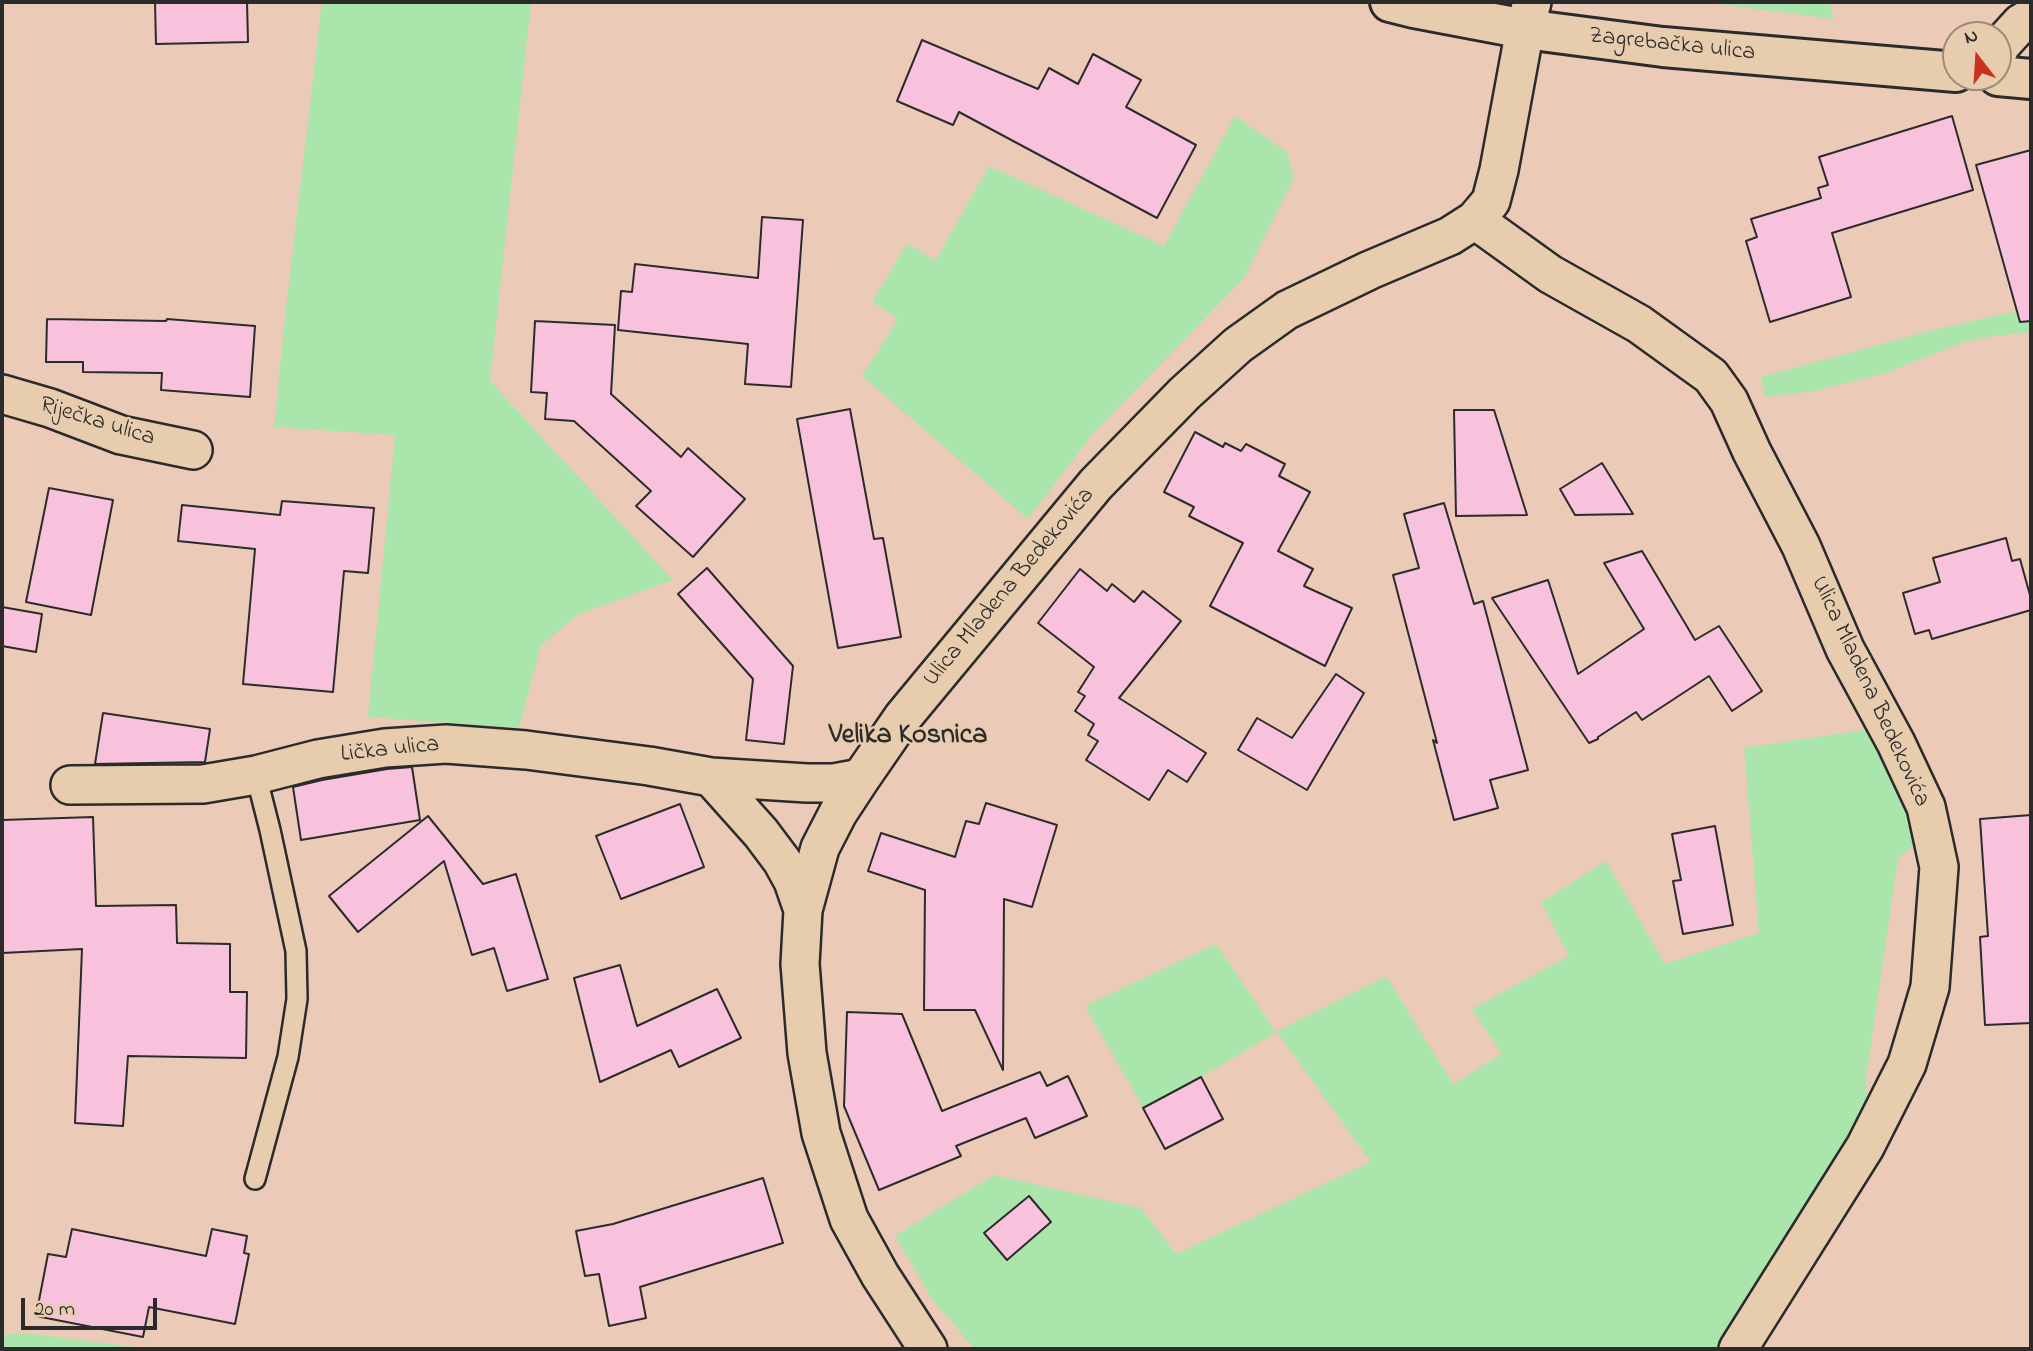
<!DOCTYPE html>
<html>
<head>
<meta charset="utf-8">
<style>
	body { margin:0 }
	#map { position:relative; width:2033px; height:1351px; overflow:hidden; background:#ebcab7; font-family:"Indie Flower",sans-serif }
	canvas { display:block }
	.frame { position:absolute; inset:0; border:4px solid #2b2b2b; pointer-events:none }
	.north { position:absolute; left:1942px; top:21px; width:70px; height:70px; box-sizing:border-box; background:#e7ccae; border:2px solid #9c8c7a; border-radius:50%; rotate:343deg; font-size:19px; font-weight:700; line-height:28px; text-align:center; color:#2b2b2b }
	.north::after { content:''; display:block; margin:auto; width:24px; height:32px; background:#c8321e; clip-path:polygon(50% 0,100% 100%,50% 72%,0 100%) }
	.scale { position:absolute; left:21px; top:1298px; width:136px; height:32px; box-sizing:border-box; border:4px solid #2b2b2b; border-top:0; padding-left:9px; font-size:21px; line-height:24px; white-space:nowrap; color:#2b2b2b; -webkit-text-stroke:5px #e7ccae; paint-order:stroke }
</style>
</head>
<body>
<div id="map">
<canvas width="2033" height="1351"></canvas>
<div class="frame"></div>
<div class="north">N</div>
<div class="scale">20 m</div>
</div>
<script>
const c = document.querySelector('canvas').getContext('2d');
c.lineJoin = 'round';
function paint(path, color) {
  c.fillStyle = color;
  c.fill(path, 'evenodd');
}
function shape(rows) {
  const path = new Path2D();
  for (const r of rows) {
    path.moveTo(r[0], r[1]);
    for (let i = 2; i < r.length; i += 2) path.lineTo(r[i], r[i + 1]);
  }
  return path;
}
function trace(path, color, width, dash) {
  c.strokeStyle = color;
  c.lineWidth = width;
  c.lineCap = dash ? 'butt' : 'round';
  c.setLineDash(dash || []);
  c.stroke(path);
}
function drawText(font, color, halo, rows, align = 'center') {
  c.font = font + ' "Indie Flower",sans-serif';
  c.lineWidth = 5;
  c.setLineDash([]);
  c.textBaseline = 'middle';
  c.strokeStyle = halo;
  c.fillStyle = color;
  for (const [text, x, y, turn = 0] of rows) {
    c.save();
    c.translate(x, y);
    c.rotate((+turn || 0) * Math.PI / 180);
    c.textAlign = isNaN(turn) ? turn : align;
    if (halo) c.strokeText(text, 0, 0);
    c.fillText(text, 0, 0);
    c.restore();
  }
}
paint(shape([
	[322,2,531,2,490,381,673,580,579,614,541,645,519,728,368,717,395,435,274,427,286,308],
	[1702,2,1829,2,1834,19],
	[1235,116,1287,152,1294,178,1244,278,1091,436,1028,519,862,376,898,319,872,302,907,244,936,260,989,166,1164,246],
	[2031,308,2031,332,1994,336,1964,342,1885,373,1815,391,1765,397,1761,377,1929,331],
	[1870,729,1893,770,1919,840,1898,859,1866,1078,1867,1116,1719,1349,975,1349,932,1299,895,1236,994,1175,1141,1208,1176,1254,1371,1162,1277,1032,1201,1077,1143,1108,1085,1006,1216,944,1276,1032,1386,976,1453,1084,1502,1054,1472,1009,1569,956,1541,902,1606,861,1665,964,1759,933,1744,748],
	[23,1333,151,1349,2,1349,2,1335]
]), '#aae5ab');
const building = shape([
	[155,2,247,2,248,42,156,44,155,2],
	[922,40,1038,89,1049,68,1078,84,1093,54,1141,80,1126,107,1196,145,1157,218,959,112,953,125,897,101,922,40],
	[1952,116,1973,190,1832,233,1851,297,1770,322,1746,241,1757,237,1751,219,1821,198,1818,188,1828,185,1819,157,1952,116],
	[2031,150,2031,321,2020,322,1976,165,2031,150],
	[762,217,803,220,791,387,745,384,748,344,618,330,621,291,632,292,635,264,758,278,762,217],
	[47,319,166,321,167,319,255,326,250,397,161,390,162,373,83,372,83,362,46,362,47,319],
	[535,321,615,325,611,394,681,457,688,448,745,499,693,557,636,506,651,491,574,421,545,419,547,393,531,392,535,321],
	[850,409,874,539,883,538,901,637,838,648,797,419,850,409],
	[1454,410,1494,410,1527,515,1456,516,1454,410],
	[1195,432,1223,447,1225,443,1241,451,1246,444,1285,464,1279,476,1310,492,1278,551,1313,569,1304,586,1352,608,1325,666,1210,606,1243,543,1189,516,1194,507,1164,492,1195,432],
	[1602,463,1633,514,1575,515,1560,489,1602,463],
	[49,488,113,500,91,615,26,602,49,488],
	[282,501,374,508,368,573,344,571,333,692,243,684,255,549,178,541,182,505,280,515,282,501],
	[1444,503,1474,604,1483,601,1528,770,1490,780,1498,808,1454,820,1433,740,1437,743,1393,575,1419,568,1404,514,1444,503],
	[2006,538,2012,561,2020,559,2031,599,2031,610,1932,639,1929,630,1915,634,1903,593,1940,582,1933,558,2006,538],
	[1642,551,1695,640,1719,626,1762,691,1732,711,1709,676,1642,720,1636,712,1598,737,1598,739,1589,743,1492,598,1548,580,1578,674,1644,629,1604,563,1642,551],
	[707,568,793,666,784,744,746,740,753,679,678,594,707,568],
	[1080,569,1107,591,1112,584,1134,602,1143,591,1181,621,1119,698,1206,753,1187,782,1168,770,1149,800,1086,760,1098,741,1088,735,1094,724,1075,711,1085,696,1078,692,1094,667,1038,623,1080,569],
	[2,607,42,614,36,652,2,646,2,607],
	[1336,674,1364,693,1307,790,1238,750,1257,718,1292,738,1336,674],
	[103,713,210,729,205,762,95,764,103,713],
	[412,767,420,820,301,840,293,787,322,780,387,769,412,767],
	[986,803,1057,825,1032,907,1004,899,1003,1070,975,1010,924,1010,925,890,868,871,881,833,955,857,966,821,979,824,986,803],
	[680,804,704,867,621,899,596,836,680,804],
	[2031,815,2031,1023,1985,1025,1980,937,1988,936,1980,819,2031,815],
	[428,816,483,884,516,874,548,979,507,991,494,948,472,955,444,861,358,932,329,896,428,816],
	[93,817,96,906,176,905,177,943,230,944,230,992,247,992,246,1058,128,1056,123,1126,75,1123,82,949,2,953,2,820,93,817],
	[1715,826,1733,925,1683,934,1673,881,1681,880,1672,834,1715,826],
	[620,965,637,1026,717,989,741,1038,679,1067,671,1050,600,1082,574,978,620,965],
	[847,1012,902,1014,942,1111,1040,1072,1047,1086,1068,1076,1087,1116,1035,1138,1026,1118,956,1146,961,1156,879,1190,844,1106,847,1012],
	[1201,1077,1223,1119,1165,1149,1143,1108,1201,1077],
	[763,1178,783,1243,640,1287,646,1318,609,1326,599,1274,585,1276,576,1231,613,1224,763,1178],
	[1029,1196,1051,1222,1007,1260,984,1233,1029,1196],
	[72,1229,206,1256,212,1229,247,1236,244,1253,249,1254,235,1324,149,1307,143,1337,36,1316,48,1254,66,1257,72,1229]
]);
paint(building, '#f9c2dc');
trace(building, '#2b2b2b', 2);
const lane = shape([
	[255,1179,288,1057,297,999,296,951,270,830,256,775]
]);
const street = shape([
	[1998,52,2001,45,2021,23,2031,17],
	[1475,220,1550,274,1639,324,1711,376,1729,401,1752,452,1801,546,1845,649,1896,743,1926,807,1939,867,1930,987,1907,1064,1865,1147,1738,1349],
	[2,394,50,408,121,435,193,450],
	[711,777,761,833,782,861,793,881,803,910],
	[70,785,203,784,256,775,318,759,385,748,446,744,526,750,649,766,711,777,807,783,834,783,861,778],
	[928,1349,880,1275,849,1219,821,1133,807,1053,800,964,803,910,820,848,838,813,861,778,903,717,1096,484,1185,393,1238,345,1287,310,1370,270,1450,236,1475,220,1491,201,1499,170,1525,29,1532,2]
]);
const secondary = shape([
	[1390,2,1414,8,1525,29,1663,47,1956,72],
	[1998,76,2031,79]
]);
trace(lane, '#2b2b2b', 24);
trace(street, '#2b2b2b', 42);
trace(secondary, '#2b2b2b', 44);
trace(lane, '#e7ccae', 19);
trace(street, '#e7ccae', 37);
trace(secondary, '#e7ccae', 38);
drawText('24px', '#2b2b2b', '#e7ccae', [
	["Zagrebačka ulica",1672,46,6],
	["Riječka ulica",97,423,17],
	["Ulica Mladena Bedekovića",1010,588,-50],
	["Ulica Mladena Bedekovića",1869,692,65],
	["Lička ulica",390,751,-6]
]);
drawText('bold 28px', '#2b2b2b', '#e7ccae', [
	["Velika Kosnica",908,737]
]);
</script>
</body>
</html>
